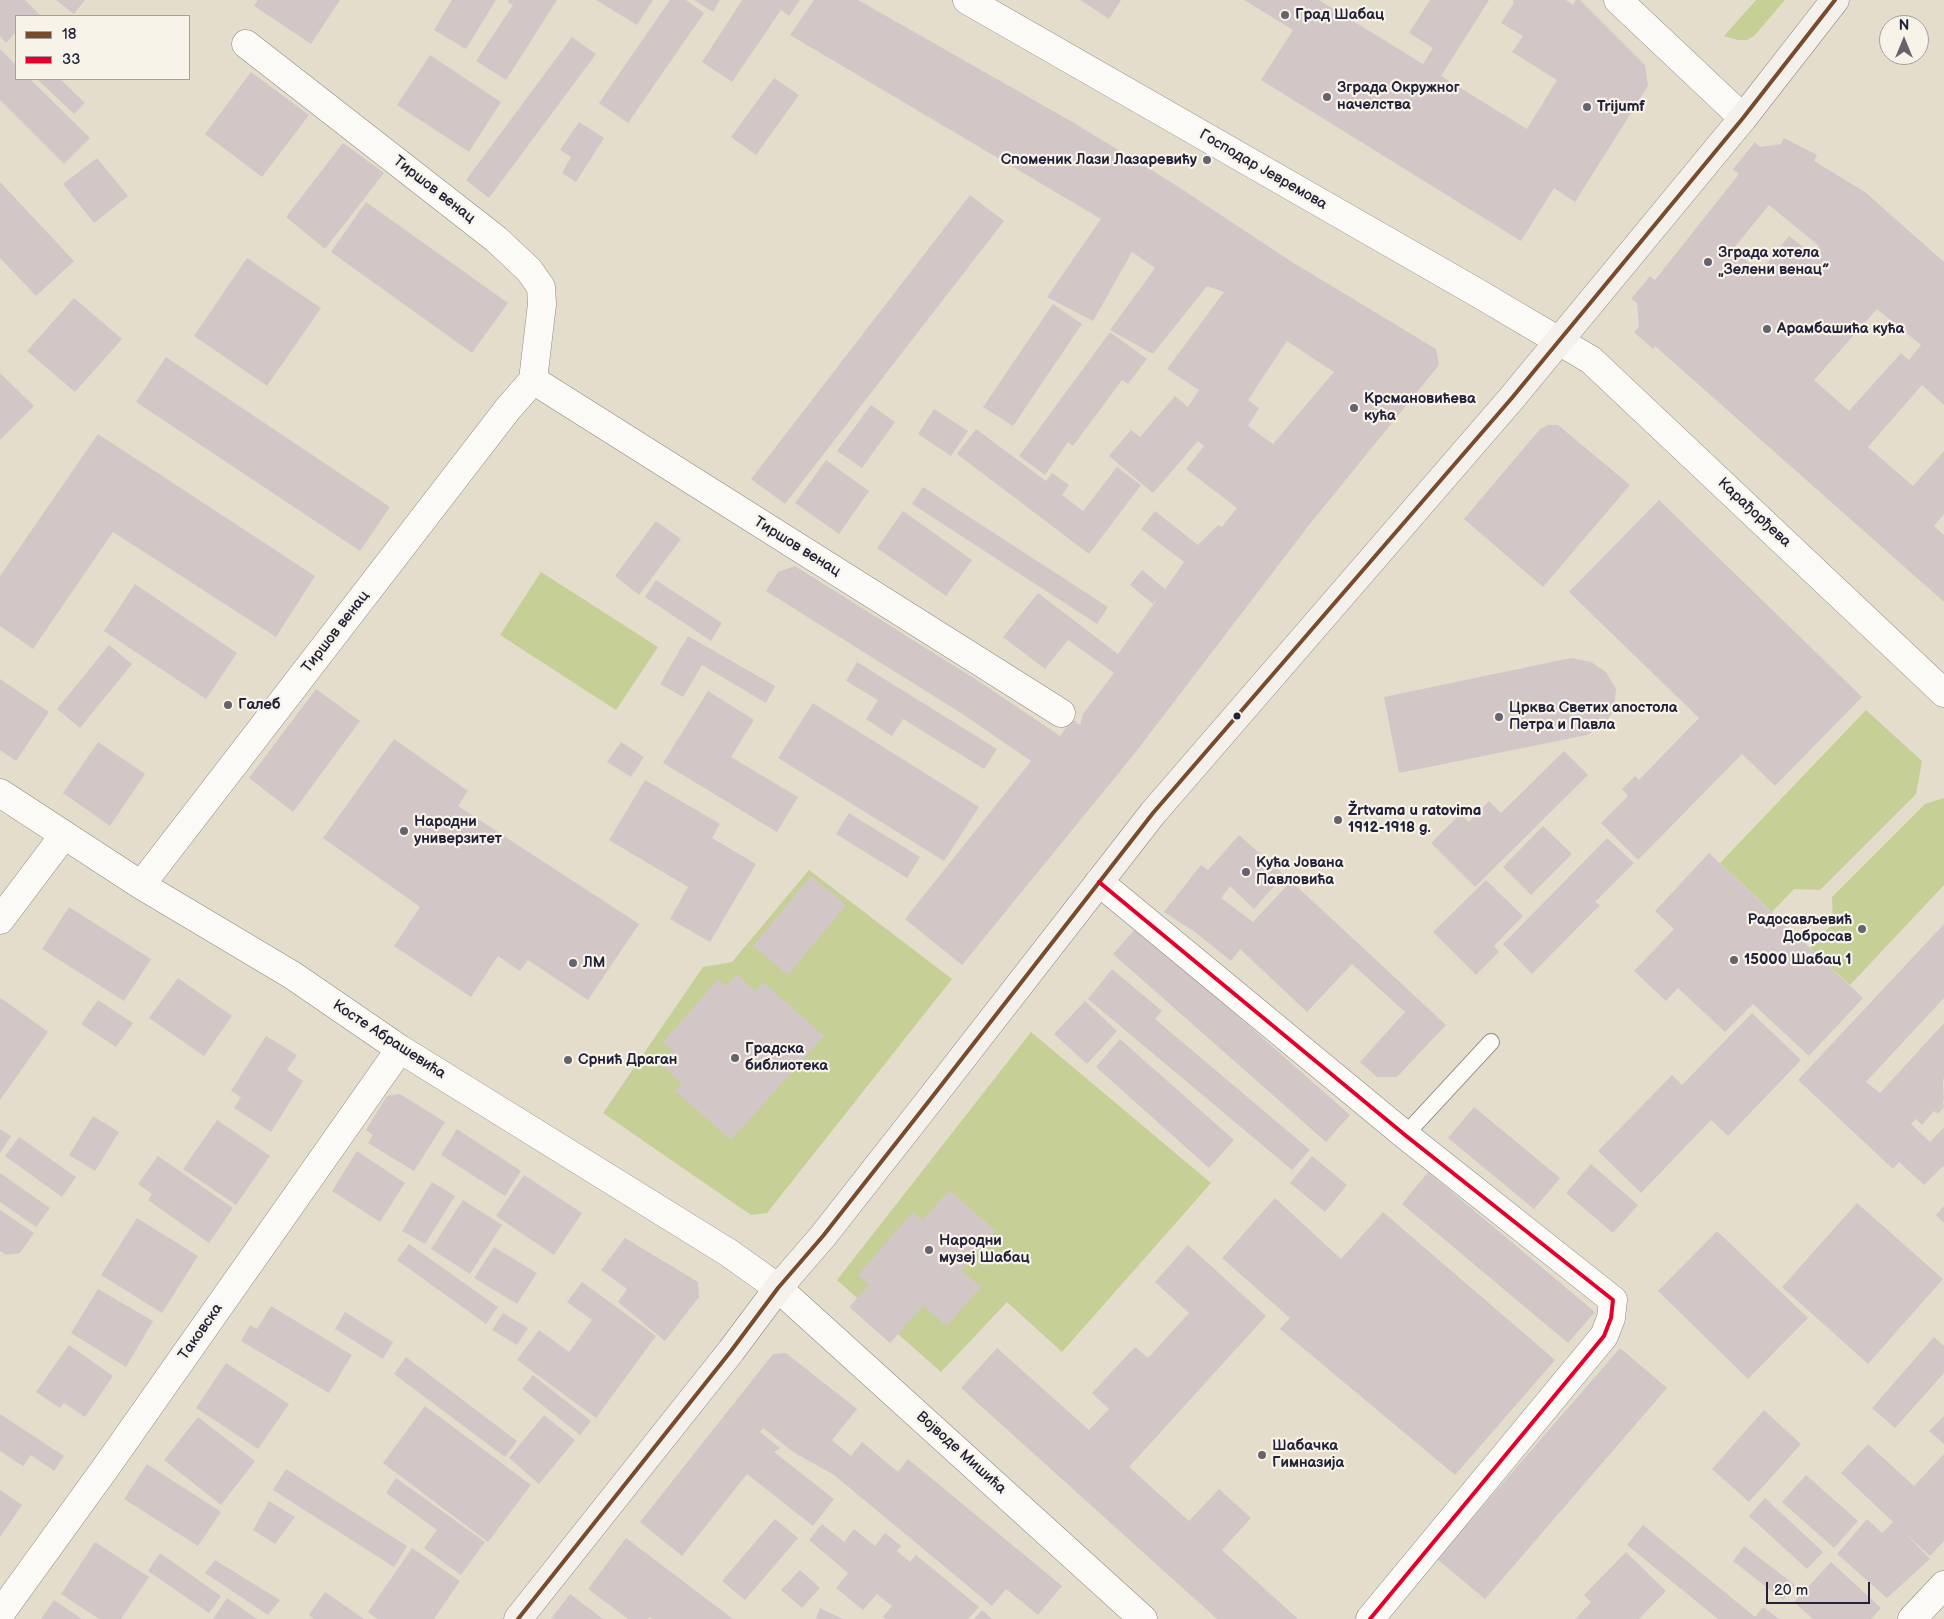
<!DOCTYPE html>
<html>
<head>
<meta charset="utf-8">
<style>
	body { margin:0 }
	#map { position:relative; width:1944px; height:1619px; overflow:hidden; background:#e4ddcc; font-family:"Balsamiq Sans",sans-serif }
	canvas { display:block }
	.legend { position:absolute; left:15px; top:15px; width:175px; height:65px; box-sizing:border-box; background:#f7f3e8; border:1px solid #a29fa3; margin:0; padding:6px 9px; list-style:none; font-size:15px; color:#22223b }
	.legend li { display:flex; align-items:center; gap:10px; height:25px }
	.legend b { width:25px; border:1px solid #a29fa3 }
	.north { position:absolute; left:1879px; top:15px; width:50px; height:50px; box-sizing:border-box; background:#f7f3e8; border:1px solid #a29fa3; border-radius:50%; rotate:0deg; font-size:14px; font-weight:700; line-height:20px; text-align:center; color:#22223b }
	.north::after { content:''; display:block; margin:auto; width:18px; height:22px; background:#66636e; clip-path:polygon(50% 0,100% 100%,50% 72%,0 100%) }
	.scale { position:absolute; left:1766px; top:1582px; width:104px; height:22px; box-sizing:border-box; border:2px solid #22223b; border-top:0; padding-left:6px; font-size:15px; line-height:18px; white-space:nowrap; color:#22223b; -webkit-text-stroke:4px #f7f3e8; paint-order:stroke }
</style>
</head>
<body>
<div id="map">
<canvas width="1944" height="1619"></canvas>
<ul class="legend">
<li><b style="height:6px;background:#7a4b2a"></b>18</li>
<li><b style="height:6px;background:#e4002b"></b>33</li>
</ul>
<div class="north">N</div>
<div class="scale">20 m</div>
</div>
<script>
const c = document.querySelector('canvas').getContext('2d');
c.lineJoin = 'round';
function paint(path, color) {
  c.fillStyle = color;
  c.fill(path, 'evenodd');
}
function shape(rows) {
  const path = new Path2D();
  for (const r of rows) {
    path.moveTo(r[0], r[1]);
    for (let i = 2; i < r.length; i += 2) path.lineTo(r[i], r[i + 1]);
  }
  return path;
}
function trace(path, color, width, dash) {
  c.strokeStyle = color;
  c.lineWidth = width;
  c.lineCap = dash ? 'butt' : 'round';
  c.setLineDash(dash || []);
  c.stroke(path);
}
function drawText(font, color, halo, rows, align = 'center') {
  c.font = font + ' "Balsamiq Sans",sans-serif';
  c.lineWidth = 4.5;
  c.setLineDash([]);
  c.textBaseline = 'middle';
  c.strokeStyle = halo;
  c.fillStyle = color;
  for (const [text, x, y, turn = 0] of rows) {
    c.save();
    c.translate(x, y);
    c.rotate((+turn || 0) * Math.PI / 180);
    c.textAlign = isNaN(turn) ? turn : align;
    if (halo) c.strokeText(text, 0, 0);
    c.fillText(text, 0, 0);
    c.restore();
  }
}
paint(shape([
	[1756,0,1785,0,1754,36,1747,40,1738,40,1724,36],
	[541,572,658,647,616,710,500,635],
	[1866,710,1922,761,1916,794,1820,890,1794,889,1772,912,1720,863],
	[1944,798,1944,885,1850,985,1810,948,1833,923,1832,897,1925,804],
	[809,870,952,979,767,1213,751,1215,603,1113,703,967,732,962],
	[1031,1032,1211,1183,1062,1352,1007,1302,941,1372,837,1280]
]), '#c5cf96');
paint(shape([
	[0,0,25,0,41,16,16,16,16,32,6,43,0,36],
	[56,0,85,0,74,14],
	[258,0,340,0,311,44,254,6],
	[452,0,496,0,466,49,434,30],
	[509,0,557,0,506,80,476,61,513,5,508,2],
	[596,0,653,0,637,25],
	[670,0,686,0,704,13,628,123,599,103],
	[694,0,720,0,713,12],
	[742,0,800,0,789,16,781,10,732,82,702,62],
	[814,0,858,0,1074,123,1174,184,1292,262,1436,349,1439,365,1309,525,1135,753,962,965,905,919,1031,761,961,713,766,591,778,572,795,566,980,682,1060,736,1072,719,1080,725,1083,714,1114,673,1068,640,1045,669,1003,637,1038,593,1118,654,1161,594,1153,604,1130,585,1142,570,1165,589,1184,562,1141,529,1155,511,1198,545,1218,525,1222,527,1237,508,1186,469,1204,446,1198,441,1153,493,1109,456,1131,430,1140,437,1175,396,1188,407,1199,390,1167,369,1224,292,1207,286,1153,354,1110,330,1155,268,1132,252,1093,321,1047,297,1101,219,790,35],
	[1287,341,1334,372,1273,444,1248,426,1259,408,1248,400],
	[1080,0,1121,0,1109,19],
	[1244,0,1319,0,1423,64,1433,48,1409,33,1430,0,1489,0,1441,76,1527,129,1557,80,1512,52,1523,36,1501,23,1514,3,1513,0,1566,0,1573,5,1576,0,1580,0,1645,65,1648,86,1575,202,1554,188,1521,241,1261,80,1293,30],
	[572,37,596,54,489,198,466,180],
	[0,49,16,65,16,79,30,79,90,138,64,164,0,100],
	[430,55,501,102,469,152,397,105],
	[251,72,309,115,262,177,205,134],
	[774,78,799,95,756,155,731,137],
	[37,79,60,79,85,103,74,114],
	[579,122,604,138,576,182,562,173,571,157,560,150],
	[1784,138,1817,155,1814,161,1865,192,1944,262,1944,405,1922,385,1868,447,1913,486,1944,451,1944,514,1934,526,1944,535,1944,602,1655,346,1653,349,1634,332,1639,327,1637,303,1631,299,1641,287,1650,276,1655,280,1739,174,1733,169,1755,142,1760,147,1781,144],
	[1769,205,1819,246,1812,254,1789,236,1760,272,1733,249],
	[1877,309,1921,345,1909,360,1901,353,1849,411,1814,380],
	[343,143,384,173,325,249,286,217],
	[97,158,128,196,94,223,63,184],
	[0,182,74,261,36,296,0,258],
	[970,195,1004,221,785,504,751,479],
	[366,202,508,303,472,353,331,252],
	[247,258,321,308,267,386,194,336],
	[74,298,122,339,75,392,27,351],
	[1053,304,1082,324,1013,426,983,407],
	[1110,332,1147,359,1128,384,1122,380,1073,446,1068,442,1045,475,1019,456],
	[166,357,390,507,360,551,136,402],
	[0,373,34,406,0,440],
	[871,405,895,422,862,468,837,451],
	[934,409,968,431,951,456,918,434],
	[1548,425,1558,425,1630,485,1543,587,1464,519,1540,429],
	[976,429,1046,481,1052,473,1069,485,1062,495,1083,511,1117,467,1141,485,1089,554,957,454],
	[98,434,315,576,276,637,113,532,33,649,0,626,0,576],
	[826,460,869,491,839,534,795,503],
	[923,487,1108,607,1097,624,912,504],
	[1659,500,1862,697,1775,786,1742,754,1638,860,1601,823,1628,796,1622,789,1635,776,1639,780,1699,718,1569,592],
	[903,511,972,560,946,596,877,548],
	[656,521,681,539,639,595,615,576],
	[656,580,722,623,711,641,645,597],
	[135,584,237,653,206,699,104,631],
	[688,636,775,686,766,703,702,665,683,697,660,684],
	[109,645,132,664,80,728,57,709],
	[1571,658,1591,662,1606,672,1616,689,1614,710,1605,724,1587,735,1399,773,1384,697],
	[857,662,997,749,984,769,903,719,892,736,866,719,878,700,846,681],
	[0,679,49,712,16,761,0,750],
	[316,689,360,721,293,812,249,778],
	[708,691,754,720,731,757,798,797,777,832,663,763],
	[813,703,979,807,944,861,778,758],
	[394,739,468,791,458,806,639,924,588,1000,528,960,520,971,498,956,471,997,394,946,420,907,323,838],
	[98,742,145,774,110,826,63,793],
	[621,742,644,757,631,777,607,762],
	[1564,751,1588,775,1475,887,1431,843,1460,814,1469,822,1489,801,1501,813],
	[645,780,720,824,712,838,756,864,710,942,670,919,688,887,609,840],
	[849,813,920,857,907,878,836,834],
	[1543,826,1572,854,1531,895,1503,867],
	[1239,835,1284,875,1254,909,1230,886,1221,898,1253,922,1291,881,1446,1025,1397,1077,1377,1077,1360,1062,1405,1012,1352,964,1307,1012,1240,949,1231,961,1195,932,1164,912,1201,865,1208,870],
	[1607,838,1634,863,1595,902,1600,905,1532,974,1503,944],
	[1709,853,1863,998,1809,1056,1753,1004,1725,1032,1678,988,1666,1001,1634,971,1674,929,1655,911],
	[811,876,846,905,788,975,753,946],
	[1486,880,1523,916,1494,946,1499,952,1476,975,1433,932],
	[69,907,151,959,124,1001,42,949],
	[1944,924,1944,998,1866,1082,1880,1093,1944,1023,1944,1078,1943,1080,1944,1100,1943,1101,1944,1107,1938,1114,1934,1111,1922,1125,1916,1119,1911,1124,1930,1142,1944,1127,1944,1167,1943,1166,1924,1185,1899,1162,1893,1169,1798,1080],
	[1137,927,1350,1115,1326,1142,1113,954],
	[1112,969,1162,1011,1155,1019,1310,1150,1292,1170,1088,999],
	[737,974,755,991,763,982,824,1036,731,1140,675,1091,682,1084,661,1064,673,1051,663,1042,718,979,726,986],
	[178,978,232,1016,204,1056,149,1018],
	[1,998,48,1032,0,1100,0,1000],
	[98,1000,133,1023,116,1047,81,1024],
	[1085,1001,1117,1031,1087,1064,1054,1034],
	[1752,1013,1801,1060,1728,1136,1711,1120,1641,1193,1598,1151,1672,1075,1682,1085],
	[266,1036,297,1055,287,1070,303,1081,271,1132,234,1108,241,1097,231,1091],
	[1120,1039,1234,1140,1209,1168,1096,1067],
	[400,1094,445,1122,414,1171,368,1143,373,1135,366,1130,387,1096],
	[1474,1107,1560,1178,1534,1209,1448,1138],
	[93,1116,119,1132,95,1171,69,1155],
	[217,1120,270,1156,236,1205,183,1169],
	[0,1129,11,1136,0,1153],
	[457,1129,521,1171,505,1196,441,1155],
	[19,1137,76,1177,62,1197,5,1156],
	[357,1151,405,1183,380,1222,332,1191],
	[158,1156,233,1208,209,1243,148,1200,152,1194,138,1184],
	[1312,1156,1347,1185,1325,1212,1290,1183],
	[1591,1164,1638,1205,1613,1233,1566,1193],
	[1428,1172,1595,1312,1568,1343,1402,1204],
	[0,1173,50,1208,36,1227,0,1202],
	[524,1175,582,1213,554,1255,496,1216],
	[432,1182,455,1196,425,1244,402,1231],
	[949,1190,996,1231,961,1270,981,1287,947,1326,923,1306,890,1343,849,1307,869,1285,858,1275,913,1212,923,1220],
	[1275,1198,1341,1259,1383,1212,1555,1360,1455,1475,1280,1329,1290,1318,1222,1258],
	[463,1200,502,1225,470,1274,431,1249],
	[1857,1203,1943,1279,1868,1364,1782,1287],
	[1944,1206,1944,1223,1936,1215],
	[0,1210,34,1233,20,1253,6,1255,0,1251],
	[137,1218,198,1256,162,1313,101,1275],
	[1717,1231,1808,1318,1748,1379,1658,1291],
	[625,1238,698,1282,699,1297,665,1341,618,1302,627,1289,601,1270],
	[409,1244,498,1307,486,1324,397,1260],
	[1188,1245,1266,1316,1129,1467,1189,1521,1219,1489,1251,1518,1222,1550,1298,1619,1217,1619,961,1388,997,1348,1089,1430,1109,1409,1092,1393,1135,1347,1148,1358,1189,1313,1155,1282],
	[494,1247,537,1273,517,1304,474,1278],
	[582,1282,656,1336,596,1418,517,1360,539,1330,569,1352,592,1320,567,1302],
	[98,1289,153,1321,126,1367,71,1333],
	[271,1306,352,1355,329,1393,241,1341,250,1325,257,1329],
	[345,1312,393,1342,383,1359,335,1329],
	[503,1313,528,1328,517,1345,492,1330],
	[1934,1337,1944,1346,1944,1373,1895,1428,1872,1408],
	[69,1345,113,1376,85,1417,64,1403,60,1408,36,1392],
	[1620,1348,1667,1388,1485,1599,1437,1559],
	[786,1353,857,1409,832,1440,851,1456,862,1442,898,1472,908,1459,1062,1586,1038,1615,1006,1589,992,1606,834,1475,793,1452,763,1428,760,1432,780,1448,774,1452,834,1499,813,1526,747,1474,682,1556,640,1522,773,1354],
	[406,1357,517,1441,505,1457,394,1374],
	[226,1363,289,1404,258,1449,196,1408],
	[533,1375,591,1421,580,1435,522,1389],
	[425,1406,531,1485,488,1542,383,1463],
	[1764,1410,1801,1444,1749,1502,1712,1469],
	[0,1414,64,1456,54,1471,31,1455,23,1466,0,1451],
	[544,1415,575,1440,539,1484,509,1458],
	[1944,1416,1944,1444,1929,1431],
	[198,1417,255,1461,221,1505,164,1460],
	[1868,1444,1914,1486,1944,1454,1944,1541,1930,1556,1905,1533,1930,1559,1887,1598,1837,1554,1867,1519,1882,1533,1893,1522,1841,1473],
	[147,1464,221,1512,198,1546,124,1499],
	[286,1469,407,1546,394,1567,273,1490],
	[1806,1475,1858,1521,1834,1548,1782,1502],
	[396,1478,485,1542,461,1575,424,1548,437,1530,386,1493],
	[0,1490,22,1505,0,1537],
	[1765,1498,1823,1552,1807,1569,1749,1516],
	[269,1501,295,1517,275,1544,253,1530],
	[775,1519,798,1538,745,1600,722,1581],
	[822,1524,844,1542,854,1529,875,1546,885,1533,901,1546,897,1551,910,1562,916,1555,979,1607,968,1619,886,1619,883,1617,892,1606,877,1594,863,1610,836,1588,848,1573,809,1540],
	[1643,1525,1755,1617,1763,1607,1779,1619,1718,1619,1627,1545],
	[626,1538,733,1619,652,1619,650,1617,648,1619,628,1619,588,1589],
	[95,1542,149,1577,121,1619,99,1619,61,1594],
	[1744,1546,1795,1585,1783,1600,1733,1561],
	[412,1548,460,1581,434,1619,378,1619,368,1612],
	[1626,1552,1666,1591,1639,1619,1575,1619,1591,1602,1584,1595],
	[160,1553,221,1596,209,1613,148,1571],
	[215,1560,280,1600,268,1615,205,1573],
	[1831,1562,1881,1608,1871,1619,1813,1619,1794,1602],
	[800,1570,820,1588,802,1608,781,1590],
	[325,1592,364,1619,314,1619,309,1615],
	[570,1594,603,1619,551,1619],
	[227,1598,257,1619,213,1619],
	[54,1600,82,1619,41,1619],
	[820,1608,843,1619,816,1619],
	[982,1610,992,1619,974,1619]
]), '#d2c7c6');
const lane = shape([
	[1405,1135,1491,1042]
]);
const street = shape([
	[967,0,1476,292,1591,360,1944,693],
	[1618,0,1743,118],
	[246,44,496,239,529,270,541,287,542,304,533,380],
	[0,793,141,885,292,975,400,1049,729,1253,778,1288,1143,1619],
	[1099,882,1405,1135,1613,1300,1611,1318,1604,1336,1370,1619],
	[141,885,507,410,533,380,1061,713],
	[0,920,64,835],
	[0,1614,109,1463,400,1049],
	[1912,1619,1944,1585]
]);
const secondary = shape([
	[518,1619,731,1351,778,1288,823,1236,929,1101,1153,813,1511,399,1743,118,1835,0]
]);
trace(lane, '#8d8984', 18);
trace(street, '#8d8984', 29);
trace(secondary, '#8d8984', 29);
trace(lane, '#fbfaf7', 16);
trace(street, '#fbfaf7', 28);
trace(secondary, '#f4f1ec', 28);
trace(shape([
	[518,1619,731,1351,778,1288,823,1236,929,1101,1153,813,1511,399,1743,118,1835,0]
]), '#7a4b2a', 4);
trace(shape([
	[1099,882,1405,1135,1613,1300,1611,1318,1604,1336,1370,1619]
]), '#e4002b', 4);
for (const [x, y, r, color] of [
	[1285,15,5,"#66636e"],
	[1327,97,5,"#66636e"],
	[1587,107,5,"#66636e"],
	[1207,160,5,"#66636e"],
	[1708,262,5,"#66636e"],
	[1767,329,5,"#66636e"],
	[1354,408,5,"#66636e"],
	[228,705,5,"#66636e"],
	[1237,716,4.5,"#22223b"],
	[1499,717,5,"#66636e"],
	[1338,820,5,"#66636e"],
	[404,831,5,"#66636e"],
	[1246,872,5,"#66636e"],
	[1862,929,5,"#66636e"],
	[1734,960,5,"#66636e"],
	[573,963,5,"#66636e"],
	[735,1058,5,"#66636e"],
	[568,1060,5,"#66636e"],
	[929,1250,5,"#66636e"],
	[1262,1455,5,"#66636e"]
]) {
  const dot = new Path2D();
  dot.arc(x, y, r, 0, 2 * Math.PI);
  c.fillStyle = color;
  c.fill(dot);
  trace(dot, '#f7f3e8', 2);
}
drawText('bold 15px', '#22223b', '#f7f3e8', [
	["Град Шабац",1295,15],
	["Зграда Окружног",1337,88],
	["начелства",1337,105],
	["Trijumf",1597,107],
	["Споменик Лази Лазаревићу",1197,160,"right"],
	["Зграда хотела",1718,253],
	["„Зелени венац”",1718,270],
	["Арамбашића кућа",1777,329],
	["Крсмановићева",1364,399],
	["кућа",1364,416],
	["Галеб",238,705],
	["Црква Светих апостола",1509,708],
	["Петра и Павла",1509,725],
	["Žrtvama u ratovima",1348,811],
	["1912-1918 g.",1348,828],
	["Народни",414,822],
	["универзитет",414,839],
	["Кућа Јована",1256,863],
	["Павловића",1256,880],
	["Радосављевић",1852,920,"right"],
	["Добросав",1852,937,"right"],
	["15000 Шабац 1",1744,960],
	["ЛМ",583,963],
	["Градска",745,1049],
	["библиотека",745,1066],
	["Срнић Драган",578,1060],
	["Народни",939,1241],
	["музеј Шабац",939,1258],
	["Шабачка",1272,1446],
	["Гимназија",1272,1463]
], 'left');
drawText('15px', '#22223b', '#f7f3e8', [
	["Господар Јевремова",1263,170,30],
	["Тиршов венац",434,190,38],
	["Карађорђева",1754,513,43],
	["Тиршов венац",797,547,32],
	["Тиршов венац",336,632,-52],
	["Косте Абрашевића",389,1040,33],
	["Таковска",201,1332,-55],
	["Војводе Мишића",961,1453,42]
]);
</script>
</body>
</html>
